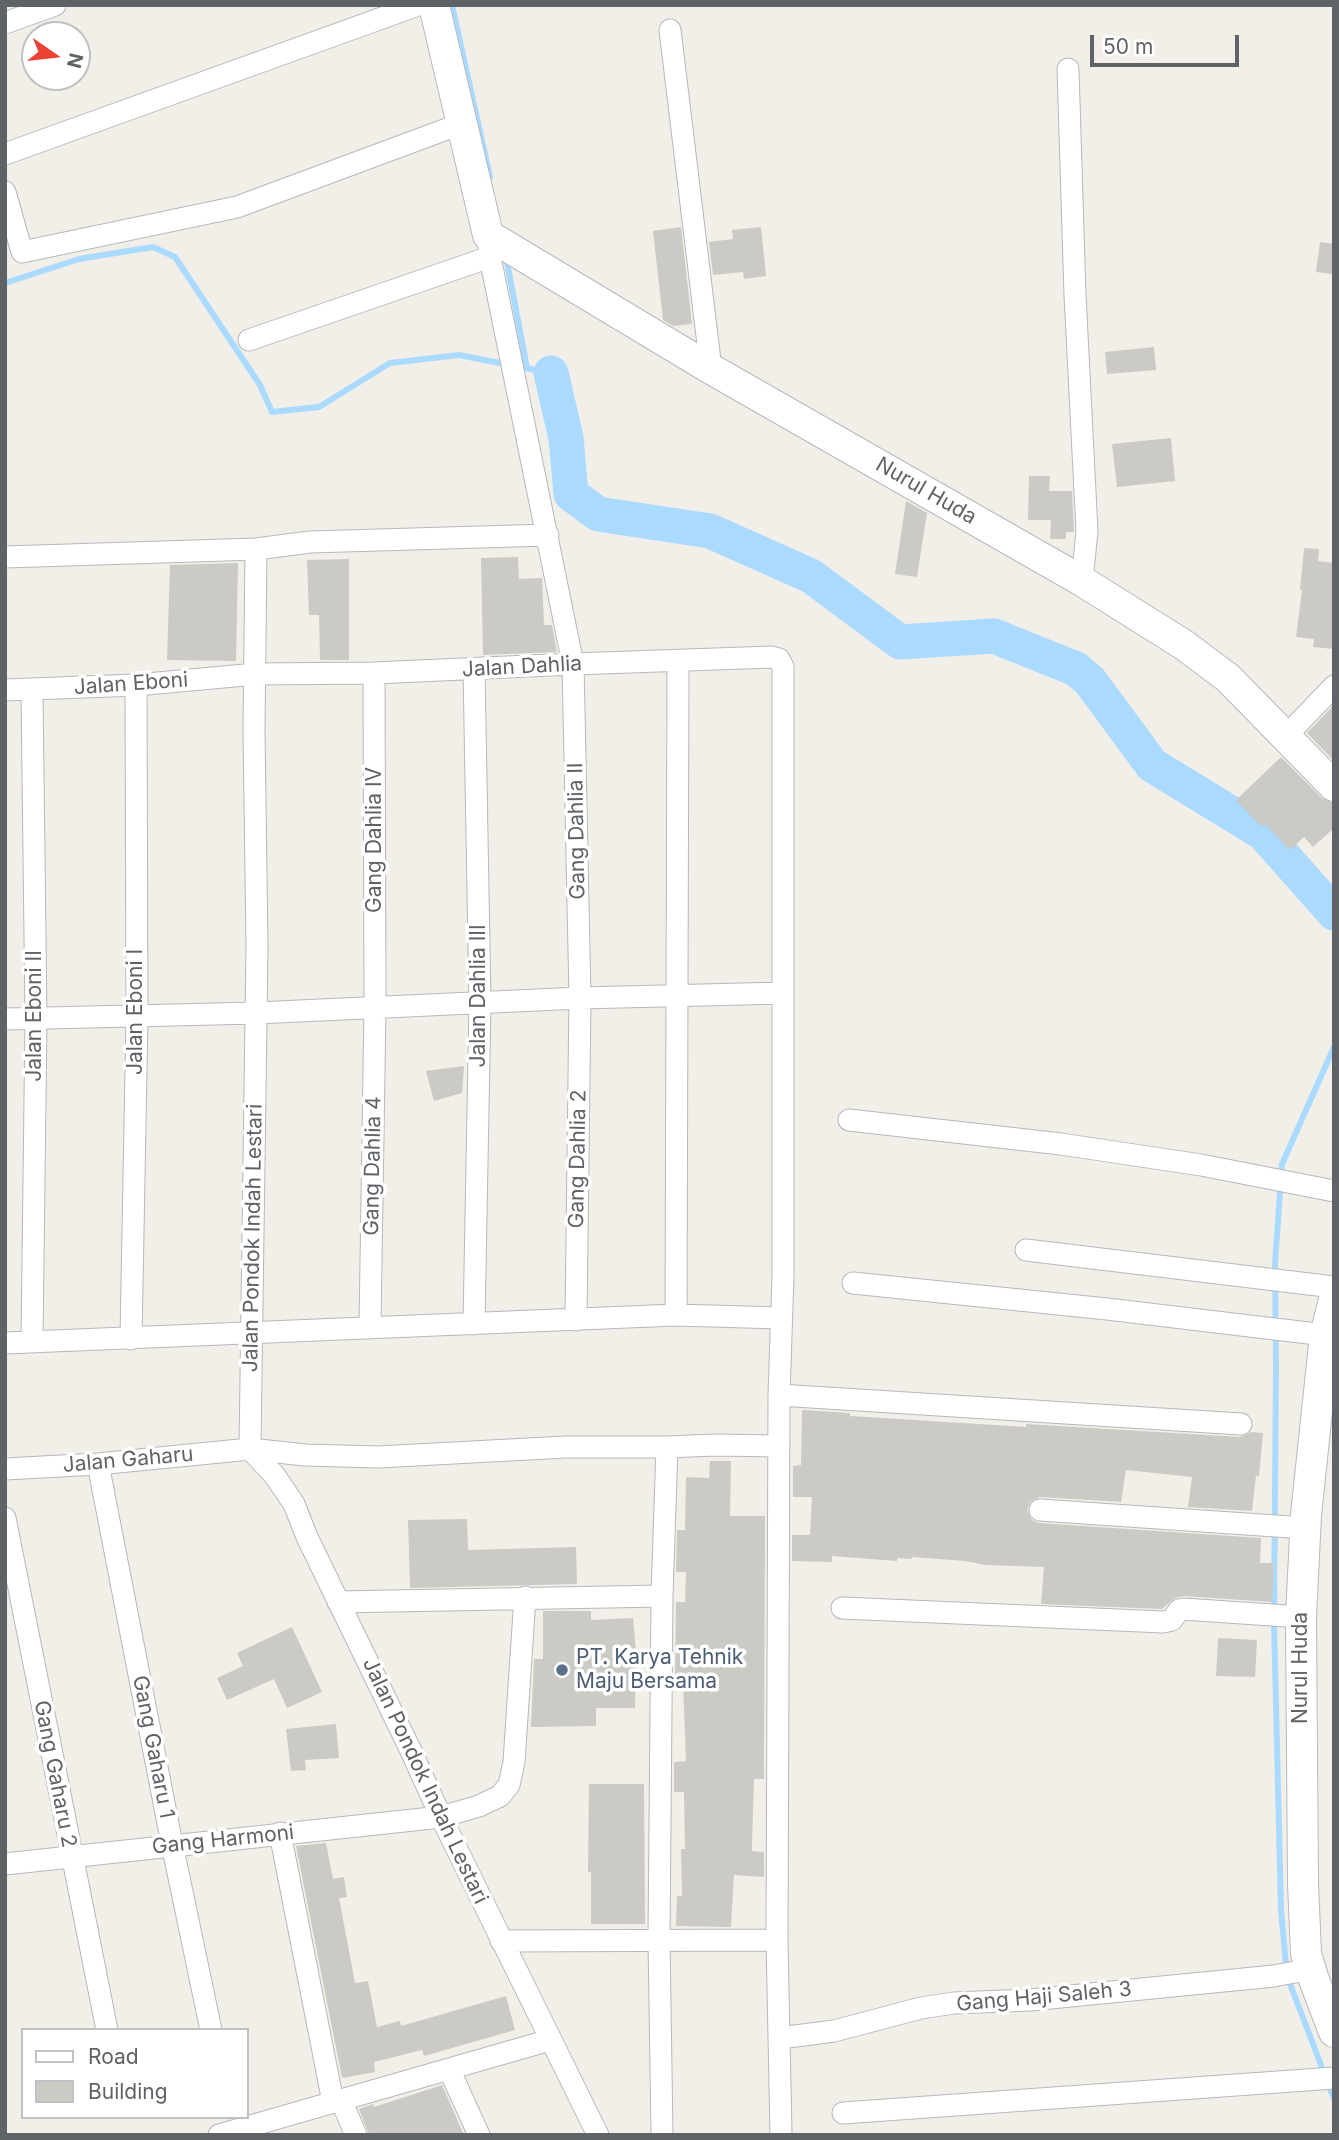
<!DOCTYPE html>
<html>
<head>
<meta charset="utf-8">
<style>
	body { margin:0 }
	#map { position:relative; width:1339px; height:2140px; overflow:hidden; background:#f1efe8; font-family:Inter,sans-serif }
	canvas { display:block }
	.frame { position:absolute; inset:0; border:7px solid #5f6368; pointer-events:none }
	.legend { position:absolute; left:21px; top:2028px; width:228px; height:91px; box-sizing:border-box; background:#fff; border:2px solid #bfc1c3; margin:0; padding:9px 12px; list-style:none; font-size:21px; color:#5f6368 }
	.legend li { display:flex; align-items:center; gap:14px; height:35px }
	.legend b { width:35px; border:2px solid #bfc1c3 }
	.north { position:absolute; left:21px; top:21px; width:70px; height:70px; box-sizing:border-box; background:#fff; border:2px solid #bfc1c3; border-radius:50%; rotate:104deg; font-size:19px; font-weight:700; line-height:28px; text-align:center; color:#5f6368 }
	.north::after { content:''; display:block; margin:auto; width:24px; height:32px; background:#ea4335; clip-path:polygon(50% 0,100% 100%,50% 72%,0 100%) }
	.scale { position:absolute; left:1090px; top:35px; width:149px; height:32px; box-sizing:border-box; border:4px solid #5f6368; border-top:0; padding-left:9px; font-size:21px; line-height:24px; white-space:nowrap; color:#5f6368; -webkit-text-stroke:5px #fff; paint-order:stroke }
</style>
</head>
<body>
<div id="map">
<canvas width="1339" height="2140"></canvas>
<div class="frame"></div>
<ul class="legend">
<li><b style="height:9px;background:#fff"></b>Road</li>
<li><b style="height:19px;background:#cccac5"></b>Building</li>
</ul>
<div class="north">N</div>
<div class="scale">50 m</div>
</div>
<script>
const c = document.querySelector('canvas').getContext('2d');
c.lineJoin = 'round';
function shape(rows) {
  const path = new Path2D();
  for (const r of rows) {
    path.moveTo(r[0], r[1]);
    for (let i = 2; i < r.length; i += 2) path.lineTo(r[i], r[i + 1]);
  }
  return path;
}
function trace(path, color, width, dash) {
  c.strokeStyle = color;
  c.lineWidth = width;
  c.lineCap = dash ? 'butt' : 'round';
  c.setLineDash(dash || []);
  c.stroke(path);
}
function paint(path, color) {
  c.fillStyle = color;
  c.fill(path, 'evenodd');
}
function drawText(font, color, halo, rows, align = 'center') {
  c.font = font + ' Inter,sans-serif';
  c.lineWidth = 7;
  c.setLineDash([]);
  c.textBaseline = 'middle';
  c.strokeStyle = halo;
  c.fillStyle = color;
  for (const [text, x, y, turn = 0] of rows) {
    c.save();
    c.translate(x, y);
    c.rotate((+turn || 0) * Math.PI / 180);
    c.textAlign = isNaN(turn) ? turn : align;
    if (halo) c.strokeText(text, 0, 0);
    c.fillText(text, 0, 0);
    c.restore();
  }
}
trace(shape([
	[452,5,490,177],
	[506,257,527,368],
	[5,283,79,259,153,247,175,257,260,385,272,412,319,407,390,363,459,355,551,373],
	[1334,1047,1282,1164,1275,1263,1276,1366,1274,1622,1281,1910,1287,1976,1334,2099]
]), '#aadaff', 6);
trace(shape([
	[551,373,566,438,571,494,598,514,710,531,811,576,900,642,994,636,1076,669,1090,681,1152,765,1263,833,1334,913]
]), '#aadaff', 35);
paint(shape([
	[681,227,692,324,673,326,663,320,653,231],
	[761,227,766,276,744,279,743,272,713,275,709,242,733,239,732,230],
	[1320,242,1334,244,1334,274,1316,272],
	[1154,347,1156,370,1107,374,1105,352],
	[1171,438,1175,481,1117,487,1112,444],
	[1029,476,1050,476,1049,491,1072,491,1074,532,1066,532,1066,539,1050,539,1051,520,1028,520],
	[906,501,927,513,917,577,895,574],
	[1304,548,1319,549,1318,561,1334,563,1334,649,1313,647,1314,639,1296,637,1302,590,1300,590],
	[518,557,519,579,542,578,544,625,552,625,557,652,483,655,481,558],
	[349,559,349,660,320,660,319,615,309,615,307,560],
	[238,563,236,661,167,660,170,565],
	[1334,705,1334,761,1307,733],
	[1281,757,1322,798,1334,803,1334,828,1313,847,1304,837,1290,850,1265,824,1262,827,1236,800],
	[464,1066,462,1093,434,1101,426,1071],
	[802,1410,850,1413,850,1416,1026,1427,1026,1424,1240,1437,1252,1432,1263,1433,1259,1476,1256,1476,1252,1511,1188,1507,1192,1477,1126,1470,1121,1502,1040,1497,1030,1502,1027,1510,1032,1520,1039,1523,1261,1538,1260,1563,1274,1563,1272,1602,1183,1596,1175,1598,1162,1609,1041,1604,1044,1567,986,1565,965,1561,912,1557,912,1559,897,1558,897,1561,832,1556,832,1562,792,1561,792,1535,810,1535,812,1497,793,1497,793,1466,801,1465],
	[710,1461,731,1461,730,1516,765,1516,764,1772,764,1779,754,1779,752,1846,752,1851,764,1852,764,1877,734,1875,731,1927,676,1926,677,1896,682,1896,681,1849,685,1849,684,1792,674,1792,674,1762,686,1761,683,1683,675,1683,676,1602,685,1602,686,1572,676,1572,677,1530,685,1530,686,1477,709,1478],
	[467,1519,468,1550,576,1547,577,1584,410,1588,408,1520],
	[543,1611,591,1611,591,1620,633,1618,636,1651,635,1708,596,1708,596,1726,531,1727,534,1659,543,1659],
	[292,1627,322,1692,287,1708,274,1679,227,1700,217,1678,243,1666,237,1653],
	[1218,1638,1257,1640,1255,1677,1216,1676],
	[336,1724,339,1758,305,1760,306,1770,291,1771,286,1729],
	[589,1784,644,1784,645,1924,591,1924,591,1872,588,1872],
	[326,1843,333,1879,344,1877,347,1897,339,1898,355,1983,368,1981,377,2027,400,2021,401,2026,506,1996,515,2030,424,2056,422,2050,374,2062,375,2072,342,2078,296,1846],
	[442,2085,464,2135,369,2135,359,2109,373,2104,374,2107]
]), '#cccac5');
const street = shape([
	[5,23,55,5],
	[670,30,711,369],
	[1068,69,1075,295,1087,531,1082,581],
	[5,154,418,5],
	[5,192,22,252,237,207,463,123],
	[488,235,490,257,573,664,580,998,576,1320],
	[249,340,490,257],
	[548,535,310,542,256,549,254,730,257,946,250,1449,275,1476,294,1504,307,1537,411,1751,441,1817,598,2135],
	[5,557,256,549],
	[5,690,136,685,256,674,374,673,573,664,772,657,779,659,783,667,783,1276,779,1395,777,1940,781,2135],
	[32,690,36,1019,32,1342],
	[1285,737,1334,686],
	[5,1019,256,1013,580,998,783,993],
	[849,1120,1061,1144,1201,1165,1334,1191],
	[1026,1250,1334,1287],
	[853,1283,1107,1309,1325,1335],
	[676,1315,678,662],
	[474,1324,480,1002,474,669],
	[370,1326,375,1007,374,673],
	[131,1339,137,1016,136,685],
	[5,1343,676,1315,781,1318],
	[779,1395,1241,1424],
	[98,1464,172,1844,211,2030],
	[5,1469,98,1464,250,1449,305,1455,378,1457,566,1447,667,1447],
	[1040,1510,1305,1528],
	[5,1518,107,2030],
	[338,1602,662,1596],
	[842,1608,1163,1622,1172,1620,1179,1610,1183,1609,1301,1617],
	[280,1833,333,2102],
	[5,1864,441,1817,479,1806,500,1796,509,1785,514,1762,525,1597],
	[501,1941,777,1940],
	[780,2038,834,2031,921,2008,954,2003,1030,2000,1274,1976,1310,1969],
	[449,2069,479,2135],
	[341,2100,356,2135],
	[843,2113,1334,2078],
	[219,2135,550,2040],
	[662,2135,659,1939,662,1596,667,1447,715,1445,779,1446]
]);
const secondary = shape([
	[434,5,488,235,711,369,1082,581,1184,645,1228,678,1334,786],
	[1334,1300,1325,1335,1306,1515,1301,1617,1303,1883,1306,1954,1313,1977,1334,2032]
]);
trace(street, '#b5b8bc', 23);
trace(secondary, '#b6babf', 32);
trace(street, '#fff', 21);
trace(secondary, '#fff', 30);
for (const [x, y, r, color] of [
	[562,1670,7,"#5c6f8a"]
]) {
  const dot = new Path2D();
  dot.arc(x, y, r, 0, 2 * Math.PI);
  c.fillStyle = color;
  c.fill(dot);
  trace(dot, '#fff', 2.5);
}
drawText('21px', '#5f6368', '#fff', [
	["Nurul Huda",926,491,30],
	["Jalan Dahlia",522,667,-3],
	["Jalan Eboni",131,684,-4],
	["Gang Dahlia II",577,831,-91],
	["Gang Dahlia IV",375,840,-90],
	["Jalan Dahlia III",479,996,-90],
	["Jalan Eboni I",136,1012,-90],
	["Jalan Eboni II",35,1016,-90],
	["Gang Dahlia 2",578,1159,-89],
	["Gang Dahlia 4",373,1166,-89],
	["Jalan Pondok Indah Lestari",253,1238,-89],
	["Jalan Gaharu",128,1460,-5],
	["Nurul Huda",1301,1668,-90],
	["Gang Gaharu 1",153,1747,79],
	["Gang Gaharu 2",55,1774,79],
	["Jalan Pondok Indah Lestari",425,1781,65],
	["Gang Harmoni",223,1840,-6],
	["Gang Haji Saleh 3",1044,1997,-5]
]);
drawText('21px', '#4e5e75', '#fff', [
	["PT. Karya Tehnik",576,1658],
	["Maju Bersama",576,1682]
], 'left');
</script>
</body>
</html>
